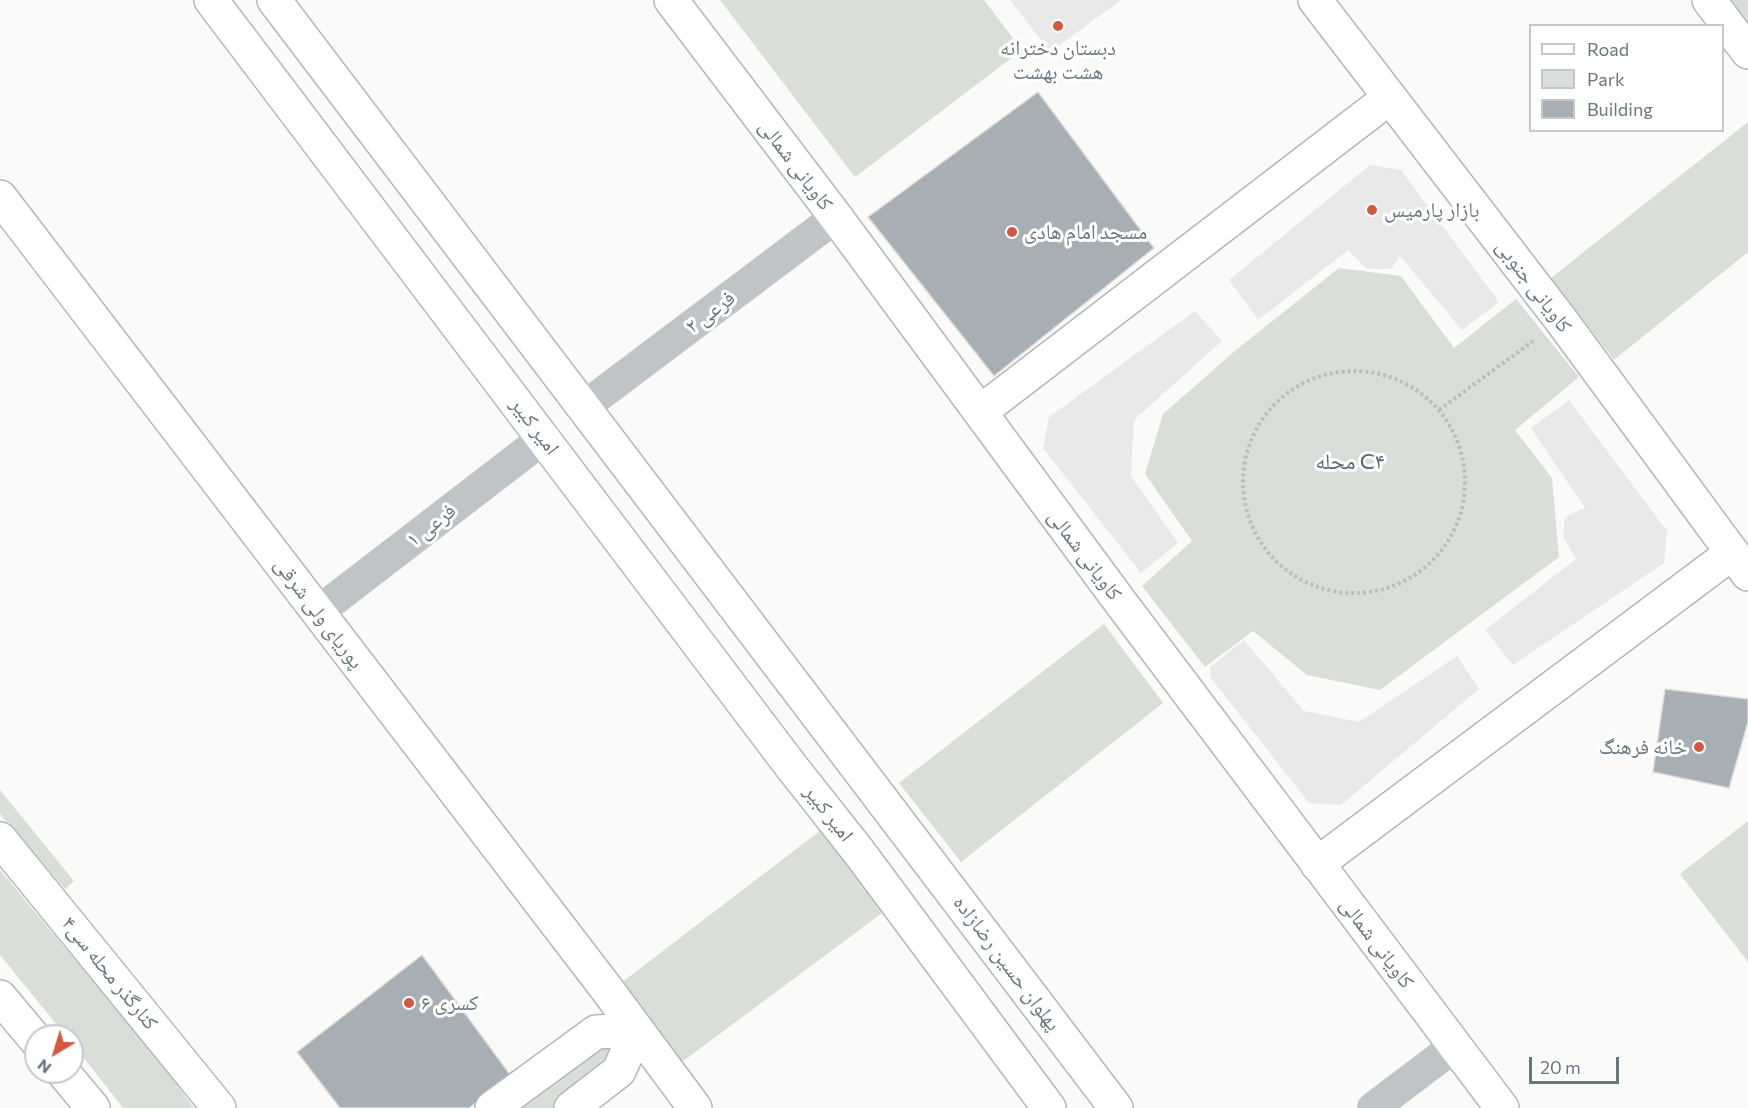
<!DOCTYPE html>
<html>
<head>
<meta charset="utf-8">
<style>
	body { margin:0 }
	#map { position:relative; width:1748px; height:1108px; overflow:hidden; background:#fafaf8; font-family:Commissioner,sans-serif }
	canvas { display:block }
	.legend { position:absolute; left:1529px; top:24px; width:195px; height:108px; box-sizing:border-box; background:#fff; border:2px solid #c2c9cc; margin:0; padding:8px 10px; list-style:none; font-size:18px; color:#677780 }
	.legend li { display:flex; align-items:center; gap:12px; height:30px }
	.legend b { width:30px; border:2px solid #c2c9cc }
	.north { position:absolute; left:24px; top:1024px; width:60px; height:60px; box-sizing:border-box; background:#fff; border:2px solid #c2c9cc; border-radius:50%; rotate:218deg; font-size:16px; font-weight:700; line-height:24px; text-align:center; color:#677780 }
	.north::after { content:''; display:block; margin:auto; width:21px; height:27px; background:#d3593f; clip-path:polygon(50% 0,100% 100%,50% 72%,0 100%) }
	.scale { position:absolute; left:1529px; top:1057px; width:90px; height:27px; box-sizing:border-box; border:3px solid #677780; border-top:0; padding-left:8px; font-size:18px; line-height:21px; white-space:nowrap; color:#677780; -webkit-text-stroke:4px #fff; paint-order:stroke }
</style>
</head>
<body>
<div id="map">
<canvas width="1748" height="1108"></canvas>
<ul class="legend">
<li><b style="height:8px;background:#fff"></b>Road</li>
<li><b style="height:16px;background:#daded8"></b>Park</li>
<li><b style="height:16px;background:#a7afb4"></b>Building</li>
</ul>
<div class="north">N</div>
<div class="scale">20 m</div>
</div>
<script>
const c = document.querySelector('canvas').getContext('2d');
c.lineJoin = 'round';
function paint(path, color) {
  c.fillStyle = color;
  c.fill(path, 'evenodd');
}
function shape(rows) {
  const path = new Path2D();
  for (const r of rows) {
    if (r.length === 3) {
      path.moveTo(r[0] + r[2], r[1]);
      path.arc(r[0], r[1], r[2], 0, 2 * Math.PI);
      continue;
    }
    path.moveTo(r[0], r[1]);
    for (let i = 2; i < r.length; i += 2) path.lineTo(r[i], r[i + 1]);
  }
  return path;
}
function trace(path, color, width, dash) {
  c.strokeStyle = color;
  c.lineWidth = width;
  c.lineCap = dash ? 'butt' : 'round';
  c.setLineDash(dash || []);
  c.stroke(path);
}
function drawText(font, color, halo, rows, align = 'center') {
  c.font = font + ' Commissioner,"Noto Naskh Arabic",sans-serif';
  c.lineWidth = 6;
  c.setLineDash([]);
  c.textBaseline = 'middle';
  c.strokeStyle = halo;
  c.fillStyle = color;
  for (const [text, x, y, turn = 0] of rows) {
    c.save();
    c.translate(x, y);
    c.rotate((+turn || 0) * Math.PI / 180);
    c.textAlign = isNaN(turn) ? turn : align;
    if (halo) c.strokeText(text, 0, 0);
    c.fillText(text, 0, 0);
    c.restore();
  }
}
paint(shape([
	[1010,0,1121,0,1050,52],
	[1370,165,1401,170,1499,302,1462,330,1400,256,1391,269,1367,269,1348,250,1258,320,1229,280],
	[1195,311,1222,341,1134,420,1131,476,1178,543,1141,573,1043,448,1049,417],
	[1569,400,1667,531,1664,563,1513,665,1485,630,1576,559,1563,537,1565,517,1585,508,1531,428],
	[1244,640,1304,711,1359,722,1457,656,1479,689,1341,805,1309,803,1211,678,1210,667]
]), '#e8e9e8');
paint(shape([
	[720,0,984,0,1022,50,855,177],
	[1719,0,1748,0,1748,37],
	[1748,122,1748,252,1614,360,1551,278],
	[1339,268,1401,276,1454,348,1516,299,1579,377,1515,430,1552,478,1559,557,1380,690,1307,675,1253,631,1205,667,1142,586,1192,541,1145,474,1163,414,1236,350],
	[1104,624,1163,703,961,862,899,783],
	[0,790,74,881,65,889,0,814],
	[1748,821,1748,962,1680,874],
	[821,830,882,913,682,1062,621,983],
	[0,870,156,1057,194,1108,123,1108,72,1043,72,1036,66,1036,0,955],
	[599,1039,618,1042,614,1060,558,1108,504,1108]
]), '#daded8');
const building = shape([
	[1038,92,1154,248,994,376,868,217,1038,92],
	[1665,689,1748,699,1748,722,1729,788,1653,772,1665,689],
	[422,955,511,1076,469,1108,340,1108,297,1052,422,955]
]);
paint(building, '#a7afb4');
trace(building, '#dcdcda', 1.5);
const secondary = shape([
	[211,0,791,766,859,852,1049,1108],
	[274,0,1116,1108],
	[671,0,836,217,1121,603,1502,1108],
	[1315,0,1561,320,1748,574],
	[1709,0,1748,52],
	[0,197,606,988,695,1108],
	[980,412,1389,98],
	[0,839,219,1108],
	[1317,864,1732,553],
	[0,997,36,1040],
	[63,1072,93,1108],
	[492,1108,596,1032,637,1030],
	[571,1108,619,1071,637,1030]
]);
trace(secondary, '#b2b8bc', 36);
trace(shape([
	[1354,482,111],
	[1439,410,1536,339]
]), '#babec0', 4, [3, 3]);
trace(shape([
	[585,406,836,217],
	[318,612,544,438],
	[1373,1108,1455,1046]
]), '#bfc4c7', 32);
trace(secondary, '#fff', 33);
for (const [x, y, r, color] of [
	[1058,26,6,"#d3593f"],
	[1372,210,6,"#d3593f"],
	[1012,232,6,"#d3593f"],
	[1699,747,6,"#d3593f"],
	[409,1003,6,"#d3593f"]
]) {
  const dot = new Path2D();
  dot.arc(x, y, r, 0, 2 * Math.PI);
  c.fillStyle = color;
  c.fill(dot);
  trace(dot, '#fff', 2);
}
drawText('21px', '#677780', '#fff', [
	["دبستان دخترانه",1058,48,"center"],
	["هشت بهشت",1058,72,"center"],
	["بازار پارمیس",1384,210],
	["مسجد امام هادی",1024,232],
	["خانه فرهنگ",1687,747,"right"],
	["کسری ۶",421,1003]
], 'left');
drawText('21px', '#677780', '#fff', [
	["کاویانی شمالی",796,165,53],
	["کاویانی جنوبی",1534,286,53],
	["فرعی ۲",710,312,-37],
	["امیر کبیر",535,426,53],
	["فرعی ۱",431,525,-38],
	["کاویانی شمالی",1085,555,53],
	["پوریای ولی شرقی",319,613,53],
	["امیر کبیر",829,813,52],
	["کاویانی شمالی",1377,943,53],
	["پهلوان حسین رضازاده",1007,963,53],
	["کنارگذر محله سی۴",110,973,51]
]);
drawText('22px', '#59656c', '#fff', [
	["محله C۴",1350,462]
]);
</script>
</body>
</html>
